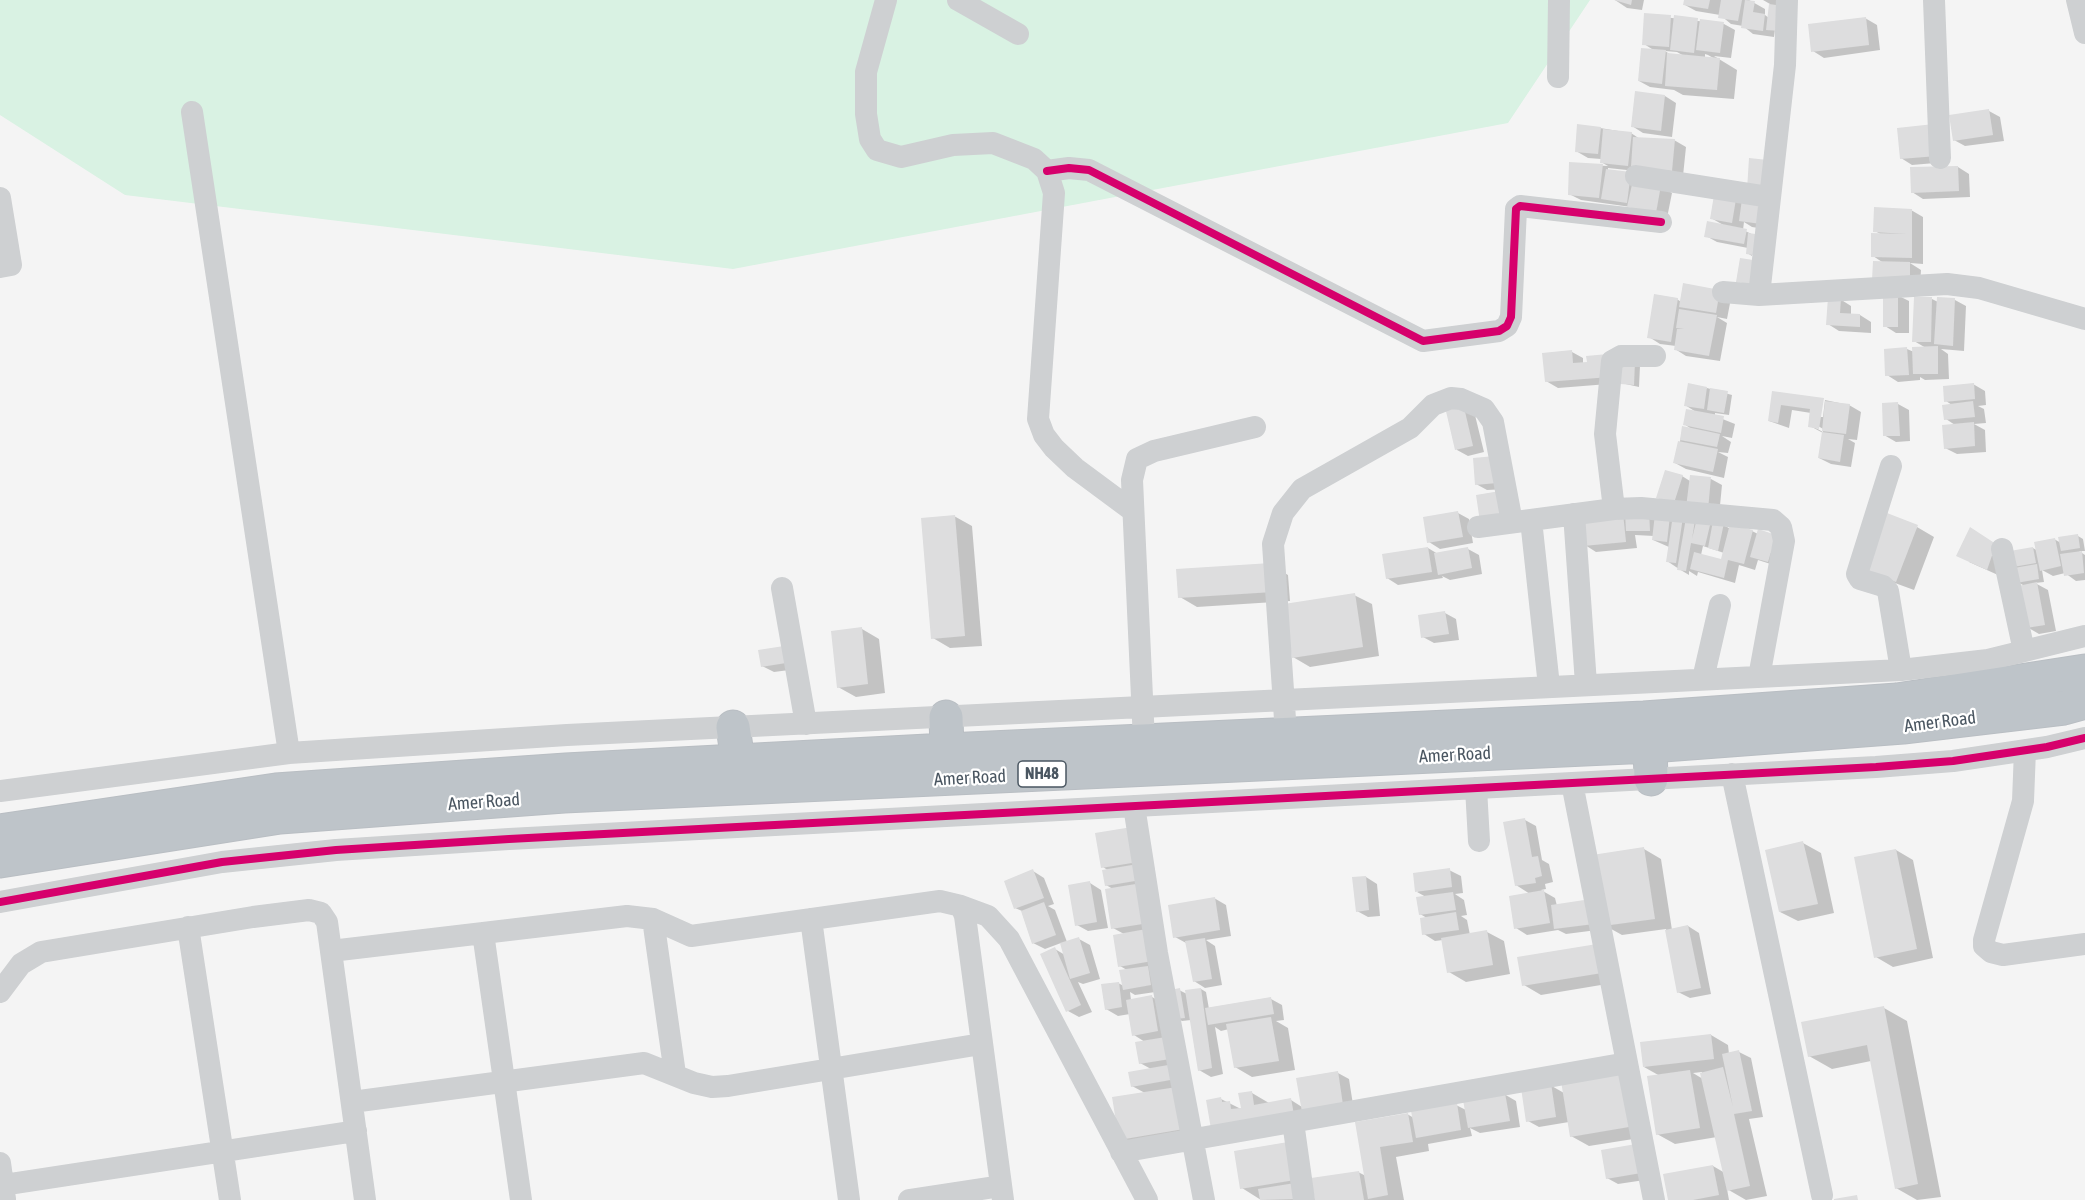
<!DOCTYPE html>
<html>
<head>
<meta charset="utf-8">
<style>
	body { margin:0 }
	canvas { display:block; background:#f4f4f4 }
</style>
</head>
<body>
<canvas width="2085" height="1200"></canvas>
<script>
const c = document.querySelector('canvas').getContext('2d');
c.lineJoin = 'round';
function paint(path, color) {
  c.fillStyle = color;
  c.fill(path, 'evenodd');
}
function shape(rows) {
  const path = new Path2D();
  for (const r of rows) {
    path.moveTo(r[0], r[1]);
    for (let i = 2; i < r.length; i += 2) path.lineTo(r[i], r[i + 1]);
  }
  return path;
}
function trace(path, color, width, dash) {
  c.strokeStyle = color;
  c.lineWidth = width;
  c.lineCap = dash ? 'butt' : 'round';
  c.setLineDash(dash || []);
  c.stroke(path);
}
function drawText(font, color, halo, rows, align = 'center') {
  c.font = font + ' "Asap Condensed",sans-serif';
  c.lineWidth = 4.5;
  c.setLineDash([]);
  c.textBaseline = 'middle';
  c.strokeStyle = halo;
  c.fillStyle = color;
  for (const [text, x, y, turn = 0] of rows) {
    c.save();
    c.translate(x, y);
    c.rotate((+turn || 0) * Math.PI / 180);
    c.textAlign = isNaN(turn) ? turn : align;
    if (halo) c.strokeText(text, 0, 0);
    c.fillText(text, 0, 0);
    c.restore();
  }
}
paint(shape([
	[0,0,1590,0,1508,123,733,269,125,195,0,115]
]), '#d9f2e3');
paint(shape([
	[1615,0,1644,0,1642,10,1627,8],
	[1686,0,1749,0,1765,9,1765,15,1769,18,1770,4,1763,0,1790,0,1775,29,1774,37,1753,34,1743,26,1731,24,1720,15,1696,11,1685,5],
	[1646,15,1724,24,1735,30,1731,58,1714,56,1737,70,1734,99,1683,95,1674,90,1650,87,1639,81,1655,51,1644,44],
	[1665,51,1677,52,1684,56,1671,55],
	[1705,54,1708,55,1715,59,1705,58],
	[1865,18,1877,25,1880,50,1824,58,1813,51],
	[1665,96,1676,103,1672,137,1643,133,1632,126],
	[1989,111,2000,117,2004,141,1965,146,1954,140],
	[1600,128,1631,133,1640,139,1674,140,1686,147,1683,176,1608,168,1608,171,1661,187,1672,193,1667,218,1631,207,1581,200,1569,194,1571,164,1608,166,1601,162,1601,159,1588,158,1576,151],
	[1898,129,1947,162,1912,165,1901,158],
	[1958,167,1969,174,1970,197,1923,199,1912,192],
	[1715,197,1775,210,1772,230,1752,227,1744,222,1743,230,1756,236,1752,256,1747,253,1748,248,1717,242,1706,236,1725,226,1711,218],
	[1911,210,1923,217,1923,264,1910,263,1921,270,1920,287,1873,256,1882,235,1875,231],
	[1897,295,1909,301,1909,333,1896,333,1885,326],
	[1731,298,1727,319,1717,317,1727,323,1720,361,1686,356,1675,349,1676,346,1660,344,1649,337,1677,299,1681,302],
	[1840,299,1851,306,1851,315,1860,315,1871,322,1871,333,1839,331,1828,324],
	[1932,299,1938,302,1938,299,1955,300,1966,306,1964,351,1941,349,1948,354,1949,379,1925,380,1920,377,1920,380,1898,382,1887,375,1907,349,1914,352,1926,348,1914,341],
	[1572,352,1583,358,1583,364,1623,362,1640,366,1639,387,1621,383,1558,388,1546,381],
	[1973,384,1985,391,1986,405,1978,406,1984,409,1986,423,1974,424,1985,430,1986,452,1957,454,1945,448,1955,425,1946,419,1952,405,1946,401],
	[1707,388,1732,395,1729,415,1715,413,1715,416,1735,424,1732,438,1722,436,1731,442,1728,453,1718,452,1728,457,1724,478,1686,469,1675,463,1683,428,1693,430,1684,424,1696,412,1685,405],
	[1773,393,1822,399,1820,417,1823,417,1825,400,1849,405,1861,412,1857,440,1848,439,1855,443,1851,467,1831,464,1819,458,1823,433,1810,426,1811,413,1792,410,1789,428,1769,421],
	[1815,424,1823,429,1823,432,1814,427],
	[1898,404,1909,410,1910,441,1896,442,1884,435],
	[1447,408,1474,411,1484,452,1468,456,1457,450],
	[1474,459,1508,489,1487,490,1476,484],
	[1682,476,1690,481,1691,476,1711,479,1722,485,1719,516,1669,503],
	[1458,513,1469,519,1473,543,1440,549,1429,542],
	[1623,515,1723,525,1731,529,1752,531,1758,534,1780,567,1758,560,1755,570,1739,565,1735,583,1698,572,1697,576,1689,571,1689,575,1679,569,1667,561,1669,547,1653,540,1654,536,1635,535,1637,548,1596,552,1585,545],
	[1703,546,1724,553,1722,561,1701,555],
	[954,516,972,526,982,646,950,648,933,638],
	[1917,527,1934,537,1914,590,1884,579],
	[2078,536,2083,539,2085,551,2079,551,2085,555,2085,580,2076,581,2065,573,2053,576,2042,570,2044,582,2035,583,2048,590,2056,631,2039,634,2027,627,2025,586,2017,582,2015,566,2033,548,2038,551,2054,539,2061,543],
	[1428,548,1438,554,1468,549,1479,555,1482,574,1450,580,1442,576,1443,578,1398,585,1387,578],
	[2006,552,1998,575,1969,562],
	[1271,565,1288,575,1290,601,1197,607,1180,597],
	[1354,595,1372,604,1379,656,1310,667,1293,657],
	[1445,613,1456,619,1459,640,1434,643,1423,637],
	[862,629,879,639,885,693,856,697,838,687],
	[760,651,797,669,774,672,762,666],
	[1525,820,1536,826,1542,860,1549,864,1553,882,1545,884,1546,889,1541,890,1555,898,1557,906,1591,901,1644,849,1661,859,1672,930,1688,926,1699,933,1711,994,1690,998,1678,992,1666,929,1622,935,1604,925,1605,929,1566,934,1558,930,1527,935,1516,928,1530,894,1516,885],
	[1131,829,1162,991,1135,995,1130,992,1131,1000,1152,997,1163,1003,1200,1139,1138,1149,1121,1139,1145,1093,1132,1086,1151,1069,1140,1063,1145,1042,1134,1035,1130,1014,1118,1016,1106,1009,1118,983,1124,986,1127,970,1120,966,1124,934,1113,928,1113,889,1106,885,1109,871,1103,867],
	[1803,843,1821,853,1834,913,1798,921,1780,912],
	[1896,850,1913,860,1933,958,1893,967,1876,957],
	[1449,870,1461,876,1463,893,1455,894,1464,900,1467,915,1461,916,1467,920,1470,935,1487,932,1504,941,1510,974,1466,982,1449,972,1443,940,1435,941,1424,934,1427,918,1420,914,1426,897,1417,892],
	[1033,871,1044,878,1054,904,1048,906,1055,910,1067,942,1079,939,1090,945,1100,979,1083,984,1078,982,1092,1012,1079,1017,1068,1011,1055,949,1065,955,1061,943,1045,949,1033,943,1022,911,1015,908],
	[1366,877,1377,884,1380,916,1368,917,1357,911],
	[1090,883,1101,890,1108,928,1088,931,1077,925],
	[1214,898,1226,905,1231,936,1206,940,1215,946,1222,985,1205,988,1194,981,1186,943,1175,937],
	[1597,945,1619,982,1541,995,1524,985],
	[1201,989,1206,992,1209,1009,1271,999,1282,1005,1284,1020,1276,1021,1288,1028,1295,1070,1252,1077,1235,1067,1229,1029,1221,1031,1215,1027,1223,1074,1211,1077,1199,1070,1191,1020,1182,1021,1177,1018,1179,990,1187,994],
	[1884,1008,1907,1021,1941,1197,1917,1200,1896,1188,1871,1061,1832,1069,1809,1056],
	[1711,1035,1728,1045,1729,1054,1739,1052,1751,1058,1763,1117,1749,1119,1767,1196,1746,1200,1727,1189,1729,1200,1669,1200,1713,1166,1725,1173,1717,1137,1675,1144,1657,1134,1660,1076,1644,1067],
	[1702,1072,1703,1079,1693,1073],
	[1338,1073,1349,1079,1354,1111,1230,1138,1221,1099,1243,1110,1252,1093,1269,1103,1291,1100,1302,1107],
	[1563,1082,1646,1137,1589,1146,1571,1136,1569,1122,1539,1127,1528,1121,1550,1085,1564,1093],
	[1504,1094,1516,1101,1520,1127,1480,1133,1470,1128,1472,1136,1428,1144,1429,1151,1396,1157,1404,1200,1317,1200,1358,1172,1366,1176,1357,1123,1407,1114,1414,1118,1456,1105,1466,1110],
	[1288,1143,1308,1200,1261,1200,1242,1188],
	[1602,1151,1658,1178,1618,1184,1607,1178]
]), '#0003');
paint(shape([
	[1614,0,1632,0,1631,5],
	[1684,0,1710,0,1708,9,1683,5],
	[1721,0,1742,0,1738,21,1718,18],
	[1745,0,1755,1,1753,12,1765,14,1763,31,1741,28],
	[1769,4,1783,6,1781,31,1766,30],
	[1644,13,1671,15,1669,47,1642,45],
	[1674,15,1698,18,1694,53,1670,50],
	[1866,17,1869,45,1811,52,1808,24],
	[1700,19,1724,22,1720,53,1696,50],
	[1641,48,1666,50,1662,84,1638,81],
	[1667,53,1720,58,1717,90,1665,86],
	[1635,91,1665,95,1661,131,1631,127],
	[1989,109,1993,135,1953,141,1949,115],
	[1577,124,1601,127,1598,154,1575,152],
	[1934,124,1937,156,1900,159,1897,128],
	[1603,129,1632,132,1628,166,1600,163],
	[1633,137,1675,139,1672,171,1631,167],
	[1749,158,1768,160,1765,191,1747,190],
	[1569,162,1603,164,1599,198,1568,195],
	[1958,166,1959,191,1911,193,1910,167],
	[1606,169,1631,172,1627,203,1601,199],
	[1633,180,1661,185,1656,213,1627,207],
	[1714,195,1736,199,1732,223,1710,219],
	[1742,199,1764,202,1761,224,1739,221],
	[1874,207,1912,209,1912,258,1871,257,1871,233,1907,234,1873,232],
	[1707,221,1747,229,1744,244,1704,237],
	[1748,233,1763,235,1760,256,1746,254],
	[1740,258,1760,261,1756,285,1736,282],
	[1873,261,1910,262,1910,281,1872,280],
	[1683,283,1720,290,1716,313,1679,307],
	[1883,293,1898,293,1898,327,1883,327],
	[1654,294,1678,298,1671,342,1647,338],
	[1828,297,1841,298,1840,313,1860,314,1860,327,1826,325],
	[1914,297,1932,297,1931,342,1912,342],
	[1937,297,1955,298,1953,346,1934,344],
	[1679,309,1717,315,1709,356,1674,350,1677,329,1684,329,1676,328],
	[1938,346,1938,374,1913,374,1912,347],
	[1907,347,1909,375,1885,376,1884,349],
	[1572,350,1573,363,1587,362,1586,356,1608,354,1610,377,1545,382,1542,353],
	[1622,361,1635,361,1634,385,1620,384],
	[1688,383,1707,387,1704,409,1684,406],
	[1974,383,1975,399,1944,402,1943,386],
	[1710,388,1728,391,1724,413,1707,410],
	[1772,391,1824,398,1819,429,1808,427,1810,409,1781,405,1778,423,1768,421],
	[1825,401,1850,404,1846,434,1822,431],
	[1973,401,1975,417,1944,420,1942,405],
	[1898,402,1900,436,1883,436,1882,403],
	[1463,403,1473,446,1455,450,1445,407],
	[1686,409,1724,416,1721,433,1683,425],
	[1974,422,1975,446,1944,449,1942,425],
	[1682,426,1720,434,1717,447,1680,440],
	[1822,432,1844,435,1840,462,1818,458],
	[1678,441,1718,449,1713,472,1673,463],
	[1495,456,1497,483,1475,485,1473,458],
	[1665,470,1683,475,1674,503,1656,498],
	[1690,475,1711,477,1708,510,1686,508],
	[1500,491,1507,518,1480,522,1476,495],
	[1458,511,1463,537,1427,543,1423,517],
	[1649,511,1650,531,1626,531,1625,512],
	[1623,513,1626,542,1583,546,1580,518],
	[1887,513,1918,525,1896,582,1865,570],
	[1655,514,1670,516,1667,542,1652,540],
	[955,515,965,636,931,639,921,518],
	[1673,515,1683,517,1676,563,1666,562],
	[1686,518,1695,520,1692,539,1697,518,1711,521,1705,546,1691,543,1686,571,1677,570],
	[1713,521,1724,523,1718,551,1708,548],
	[1730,524,1753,530,1744,564,1728,560,1724,578,1690,569,1694,552,1721,559],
	[1970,527,1996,544,1987,570,1956,556],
	[1758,529,1776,535,1768,562,1750,557],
	[2078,534,2080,548,2061,551,2058,537],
	[2055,538,2061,566,2040,571,2034,542],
	[1428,547,1432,572,1386,579,1382,554],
	[1468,547,1472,568,1438,575,1434,553],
	[2033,547,2036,563,2013,567,2010,551],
	[2082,551,2084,573,2064,576,2060,554],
	[1271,563,1273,592,1178,598,1176,569],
	[2037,564,2039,579,2016,583,2014,568],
	[2037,582,2045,625,2026,628,2018,586],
	[1355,593,1363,647,1292,658,1284,604],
	[1445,611,1449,634,1421,638,1418,615],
	[862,627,868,684,837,688,831,631],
	[784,646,786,663,761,667,758,650],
	[1525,818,1532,857,1538,856,1542,876,1535,878,1536,883,1515,886,1503,822],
	[1132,827,1138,862,1101,868,1095,833],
	[1803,841,1818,904,1779,912,1765,850],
	[1644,847,1655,919,1603,926,1592,855],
	[1896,849,1917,949,1874,958,1854,857],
	[1138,864,1141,880,1105,886,1102,870],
	[1450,868,1452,887,1415,892,1413,873],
	[1033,869,1044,898,1014,909,1004,881],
	[1366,876,1369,910,1356,912,1352,877],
	[1090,881,1097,922,1075,926,1068,885],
	[1142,883,1149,923,1111,929,1105,889],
	[1544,890,1550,923,1514,929,1509,896],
	[1453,892,1456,910,1419,915,1416,897],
	[1215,897,1220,930,1173,938,1168,905],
	[1591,899,1594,924,1554,929,1551,905],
	[1044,902,1056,935,1032,944,1021,911],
	[1456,912,1459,930,1422,935,1420,918],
	[1688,925,1701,988,1677,993,1665,930],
	[1152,928,1158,960,1118,967,1113,935],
	[1487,930,1493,965,1447,973,1441,938],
	[1079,937,1090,973,1070,979,1060,943],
	[1205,938,1212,979,1193,982,1185,941],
	[1597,944,1602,973,1522,986,1517,957],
	[1055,947,1081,1005,1066,1012,1040,954],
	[1148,966,1151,985,1123,990,1119,970],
	[1119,982,1122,1007,1105,1010,1101,984],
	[1180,988,1185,1018,1175,1019,1170,990],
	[1201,988,1212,1068,1198,1071,1185,990],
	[1152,995,1158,1031,1132,1036,1126,1000],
	[1271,997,1274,1014,1208,1025,1205,1008],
	[1884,1006,1918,1184,1895,1189,1867,1045,1808,1057,1801,1022],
	[1271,1017,1279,1061,1234,1068,1226,1024],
	[1711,1034,1714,1059,1643,1067,1640,1042],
	[1166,1037,1170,1059,1139,1064,1135,1042],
	[1739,1050,1752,1111,1734,1114,1750,1186,1727,1191,1700,1073,1723,1067,1733,1107,1722,1054],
	[1174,1064,1176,1079,1131,1087,1128,1072],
	[1690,1070,1700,1128,1656,1135,1647,1076],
	[1338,1071,1343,1105,1302,1112,1296,1078],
	[1619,1071,1629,1127,1570,1137,1561,1081],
	[1551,1083,1556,1117,1526,1122,1521,1088],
	[1177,1087,1184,1129,1119,1140,1112,1097],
	[1252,1091,1254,1105,1291,1098,1294,1115,1211,1129,1206,1100,1221,1097,1222,1102,1230,1101,1231,1109,1241,1108,1238,1093],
	[1505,1093,1510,1121,1468,1128,1463,1100],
	[1457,1103,1461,1130,1416,1138,1411,1111],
	[1408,1113,1413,1142,1380,1147,1388,1195,1368,1199,1355,1122],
	[1288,1142,1295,1180,1240,1189,1234,1151],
	[1642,1143,1647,1172,1606,1179,1601,1150],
	[1713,1165,1719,1195,1693,1200,1668,1200,1663,1174],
	[1359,1171,1364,1200,1315,1200,1311,1178],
	[1295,1183,1298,1199,1260,1200,1258,1189],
	[1857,1195,1858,1200,1834,1200,1834,1199]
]), '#ddddde');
const highway = shape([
	[946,717,947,750],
	[733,727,738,761],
	[1650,746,1651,779],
	[0,831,276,790,566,770,947,750,1644,718,1897,700,2085,671],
	[0,861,280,817,564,796,1650,746,1903,727,2064,708,2085,702]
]);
trace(highway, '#b9bec3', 35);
trace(shape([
	[886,0,866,72,866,114,870,139,877,150,901,157,953,145,993,143,1034,159,1047,171,1054,193,1038,419,1044,435,1054,448,1075,468,1133,511],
	[958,0,1018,34],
	[1934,0,1940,158],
	[2077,0,2085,33],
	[1558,77,1559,0],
	[192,112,289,753],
	[1047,171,1069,168,1089,170,1423,341,1499,331,1507,326,1511,317,1516,209,1520,206,1661,222],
	[1636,176,1769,197],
	[0,198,11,265,0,267],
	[1723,292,1759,295,1947,284,1979,288,2085,319],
	[1759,295,1785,65,1787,0],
	[1891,466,1857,574,1860,579,1883,586,1888,591,1901,670],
	[1614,509,1605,434,1612,361,1621,356,1655,356],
	[1574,514,1586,684],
	[1531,520,1549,686],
	[1478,527,1614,509,1641,508,1773,520,1781,527,1784,541,1759,677],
	[2002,549,2024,651],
	[782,588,806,724],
	[1703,679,1720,605],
	[1286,734,1273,544,1283,513,1302,489,1410,428,1433,405,1451,398,1461,399,1484,409,1493,422,1512,522],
	[1144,741,1132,480,1137,459,1154,451,1255,427],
	[2025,750,2023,801,1984,940,1984,946,1991,952,2003,955,2085,944],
	[1732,774,1822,1195],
	[1572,783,1654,1200],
	[1476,788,1479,841],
	[0,791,289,753,567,735,1901,670,1988,660,2085,636],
	[1134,806,1157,953,1204,1200],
	[0,902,222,862,336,850,509,839,1876,767,1953,761,2047,747,2085,738],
	[961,906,988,916,1009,939,1147,1200],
	[653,919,675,1074],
	[811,919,849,1200],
	[188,927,230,1200],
	[483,933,521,1200],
	[331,951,627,916,653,919,691,936,940,901,961,906,965,916,1003,1200],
	[0,992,21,964,41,952,253,917,309,910,321,913,327,922,365,1200],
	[352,1102,644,1063,694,1083,712,1087,728,1086,981,1044],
	[1293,1122,1304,1200],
	[1121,1152,1627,1063],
	[0,1163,5,1199],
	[3,1185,356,1131],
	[909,1200,1001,1186]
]), '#ced0d2', 22);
trace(highway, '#bec4c9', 33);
trace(shape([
	[1047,171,1069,168,1089,170,1423,341,1499,331,1507,326,1511,317,1516,209,1520,206,1661,222],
	[0,902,222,862,336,850,509,839,1876,767,1953,761,2047,747,2085,738]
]), '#d6006c', 8);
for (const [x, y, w] of [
	[1042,774,48]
]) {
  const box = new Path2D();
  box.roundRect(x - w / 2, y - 13, w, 26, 4.5);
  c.fillStyle = '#fff';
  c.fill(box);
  trace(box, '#4a5661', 1.5);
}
drawText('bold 16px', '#4a5661', null, [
	["NH48",1042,774]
]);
drawText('18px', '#4a5661', '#fff', [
	["Amer Road",1940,722,-7],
	["Amer Road",1455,755,-3],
	["Amer Road",970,778,-3],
	["Amer Road",484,802,-4]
]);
</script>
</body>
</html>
